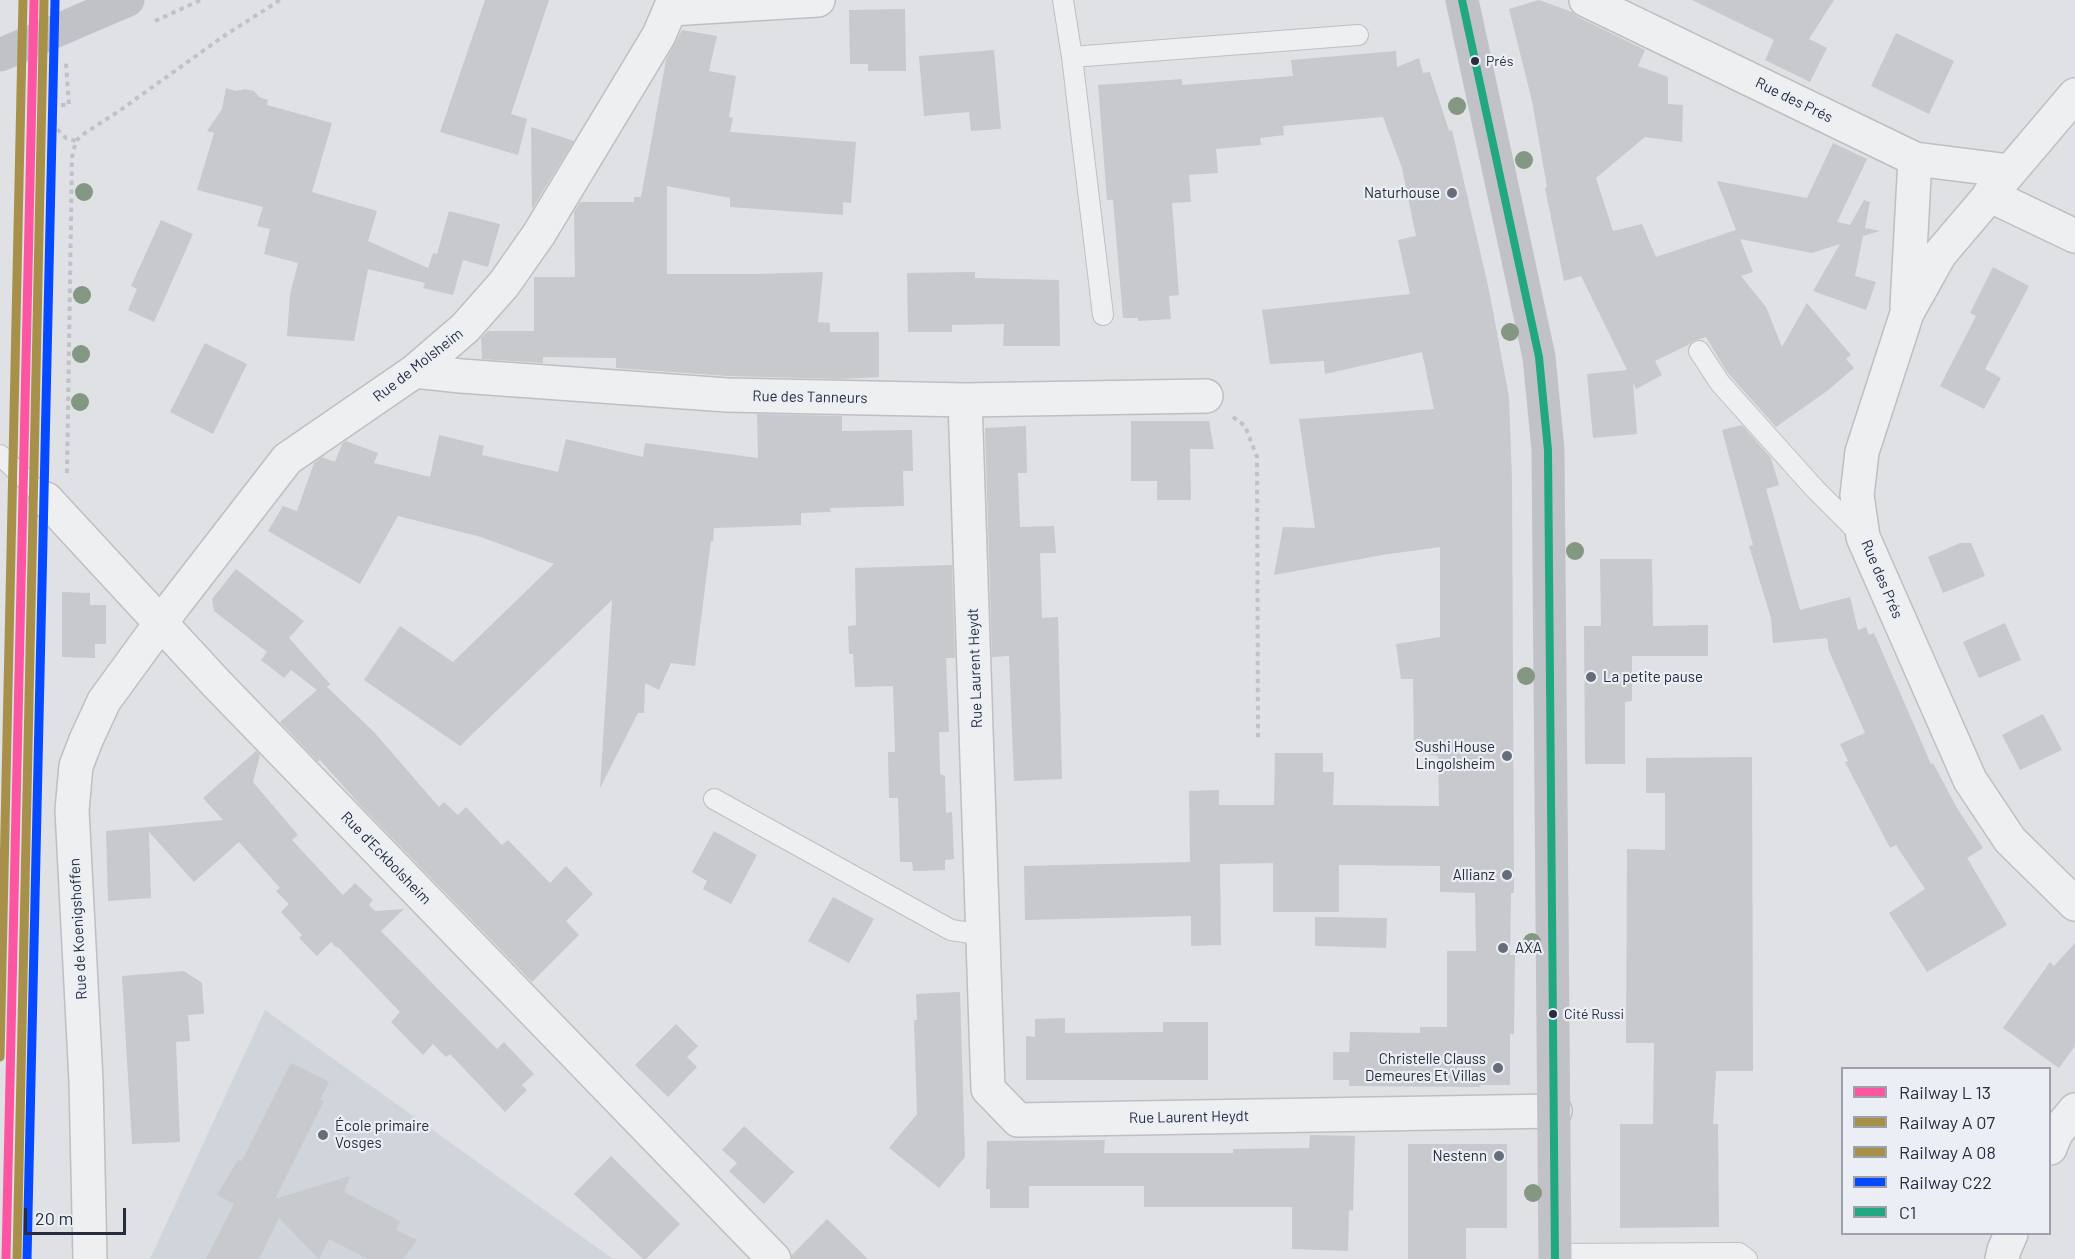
<!DOCTYPE html>
<html>
<head>
<meta charset="utf-8">
<style>
	body { margin:0 }
	#map { position:relative; width:2075px; height:1259px; overflow:hidden; background:#dfe1e4; font-family:Barlow,sans-serif }
	canvas { display:block }
	.legend { position:absolute; left:1841px; top:1067px; width:210px; height:168px; box-sizing:border-box; background:#ebeff5; border:2px solid #9ca1ac; margin:0; padding:8px 10px; list-style:none; font-size:18px; color:#252d3e }
	.legend li { display:flex; align-items:center; gap:12px; height:30px }
	.legend b { width:30px; border:2px solid #9ca1ac }
	.scale { position:absolute; left:24px; top:1208px; width:102px; height:27px; box-sizing:border-box; border:3px solid #252d3e; border-top:0; padding-left:8px; font-size:18px; line-height:21px; white-space:nowrap; color:#252d3e; -webkit-text-stroke:4px #ebeff5; paint-order:stroke }
</style>
</head>
<body>
<div id="map">
<canvas width="2075" height="1259"></canvas>
<ul class="legend">
<li><b style="height:8px;background:#fc55a2"></b>Railway L 13</li>
<li><b style="height:8px;background:#a7914a"></b>Railway A 07</li>
<li><b style="height:8px;background:#a7914a"></b>Railway A 08</li>
<li><b style="height:8px;background:#0749ff"></b>Railway C22</li>
<li><b style="height:8px;background:#22a880"></b>C1</li>
</ul>
<div class="scale">20 m</div>
</div>
<script>
const c = document.querySelector('canvas').getContext('2d');
c.lineJoin = 'round';
function paint(path, color) {
  c.fillStyle = color;
  c.fill(path, 'evenodd');
}
function shape(rows) {
  const path = new Path2D();
  for (const r of rows) {
    path.moveTo(r[0], r[1]);
    for (let i = 2; i < r.length; i += 2) path.lineTo(r[i], r[i + 1]);
  }
  return path;
}
function trace(path, color, width, dash) {
  c.strokeStyle = color;
  c.lineWidth = width;
  c.lineCap = dash ? 'butt' : 'round';
  c.setLineDash(dash || []);
  c.stroke(path);
}
function drawText(font, color, halo, rows, align = 'center') {
  c.font = font + ' Barlow,sans-serif';
  c.lineWidth = 4.5;
  c.setLineDash([]);
  c.textBaseline = 'middle';
  c.strokeStyle = halo;
  c.fillStyle = color;
  for (const [text, x, y, turn = 0] of rows) {
    c.save();
    c.translate(x, y);
    c.rotate((+turn || 0) * Math.PI / 180);
    c.textAlign = isNaN(turn) ? turn : align;
    if (halo) c.strokeText(text, 0, 0);
    c.fillText(text, 0, 0);
    c.restore();
  }
}
paint(shape([
	[265,1010,613,1259,150,1259]
]), '#d0d4db');
paint(shape([
	[485,0,549,0,511,114,527,119,518,155,440,132],
	[1539,0,1572,12,1578,17,1645,50,1638,66,1668,77,1668,104,1683,105,1682,142,1645,137,1596,178,1613,231,1642,224,1656,257,1736,230,1717,181,1807,198,1833,143,1867,159,1837,222,1850,225,1864,200,1870,202,1865,228,1880,231,1863,236,1855,276,1876,282,1866,310,1813,291,1840,244,1812,253,1740,239,1753,272,1741,276,1766,307,1782,347,1807,303,1851,355,1846,359,1854,368,1827,391,1776,427,1727,372,1706,337,1693,341,1688,345,1655,361,1662,375,1636,389,1633,382,1637,434,1593,438,1587,374,1627,370,1581,276,1564,281,1545,188,1547,187,1532,101,1509,9],
	[1692,0,1834,0,1809,39,1827,48,1810,82,1765,60,1774,40],
	[905,9,906,71,868,71,868,64,850,64,849,10],
	[682,30,717,36,709,71,736,76,729,117,733,118,730,132,856,142,851,203,843,202,843,215,730,207,730,198,667,186,667,274,756,274,823,272,818,322,830,323,830,332,879,332,879,377,840,379,728,376,616,368,616,358,543,357,543,363,482,359,481,338,488,331,534,331,534,277,575,277,574,212,580,202,634,202,634,197,641,197,666,60],
	[1896,33,1954,61,1929,114,1871,86],
	[994,50,1001,129,971,131,969,112,924,116,919,56],
	[1396,51,1397,67,1419,58,1423,73,1430,72,1449,131,1452,130,1489,290,1509,397,1512,480,1514,893,1511,893,1510,955,1515,955,1514,1034,1510,1034,1510,1085,1480,1085,1480,1087,1349,1086,1349,1080,1333,1080,1333,1052,1349,1052,1350,1032,1420,1033,1420,1027,1447,1027,1447,951,1476,951,1475,893,1440,892,1440,866,1339,865,1339,912,1273,912,1273,863,1220,864,1221,945,1191,946,1191,916,1025,920,1024,866,1190,862,1189,791,1219,790,1219,805,1274,805,1275,753,1323,753,1323,772,1334,772,1333,805,1439,806,1438,756,1414,752,1413,679,1401,679,1396,644,1440,637,1440,547,1382,555,1274,575,1283,527,1315,528,1299,419,1434,409,1422,352,1325,374,1324,361,1270,364,1262,310,1410,294,1398,240,1416,236,1402,168,1383,117,1283,126,1284,135,1260,138,1261,145,1216,149,1218,173,1189,175,1191,202,1172,203,1179,295,1169,296,1171,319,1138,321,1138,318,1123,318,1113,200,1107,200,1098,85,1182,79,1182,85,1293,76,1291,60],
	[226,88,236,91,245,89,254,91,259,97,268,100,267,105,332,123,312,192,377,211,368,241,428,268,433,253,437,254,449,211,500,224,488,267,463,260,453,295,423,288,425,283,368,269,354,341,287,336,290,295,298,263,264,254,270,229,257,226,263,207,197,190,214,133,207,131,222,109],
	[531,127,574,141,532,209],
	[161,220,193,234,154,322,128,310,137,289,131,286],
	[1993,267,2029,286,1985,369,2001,378,1984,409,1940,386,1976,316,1970,313],
	[975,272,975,278,1059,280,1060,346,1003,346,1004,324,952,325,952,332,908,332,907,273],
	[205,343,247,364,213,434,170,412],
	[757,414,842,416,842,431,912,430,913,471,903,471,904,506,830,508,831,512,801,513,801,525,714,528,713,542,711,541,695,666,671,663,659,690,645,683,644,713,638,713,600,788,612,600,460,746,364,680,400,626,453,662,554,564,481,537,398,516,360,584,268,531,283,506,297,511,314,463,322,457,335,462,342,444,346,441,378,453,374,463,430,477,439,435,484,446,482,455,558,472,566,439,643,457,645,443,758,458],
	[1131,421,1209,421,1214,449,1190,449,1191,500,1157,500,1157,481,1131,481],
	[1742,425,1771,458,1779,485,1766,489,1800,610,1850,597,1858,630,1866,627,1869,635,1874,633,1931,764,1933,763,1957,808,1983,848,1967,858,2007,925,1927,972,1889,913,1925,889,1896,845,1890,848,1845,762,1848,761,1840,744,1865,733,1829,651,1827,638,1773,643,1771,618,1749,546,1753,545,1722,430],
	[1026,426,1027,473,1018,473,1020,527,1054,526,1056,553,1040,553,1042,618,1058,617,1062,779,1014,781,1009,656,992,657,985,428],
	[1960,543,1971,543,1985,576,1943,593,1928,557],
	[1600,559,1652,559,1653,626,1708,625,1708,656,1632,656,1632,701,1625,702,1625,764,1585,764,1584,626,1601,626],
	[952,565,955,658,946,658,949,732,939,732,940,774,945,776,946,813,952,812,954,859,945,860,945,870,913,871,912,862,900,862,898,798,889,798,888,752,895,752,893,686,855,687,853,654,849,654,848,626,856,625,855,568],
	[236,569,304,621,289,638,330,684,327,687,374,732,439,807,444,802,458,815,466,807,502,845,508,840,550,883,566,866,593,894,566,921,579,935,532,982,362,807,320,760,318,762,280,722,317,690,291,670,284,678,261,660,267,652,214,611,212,599],
	[62,592,90,593,90,605,106,605,106,644,95,644,95,658,62,657],
	[2005,623,2021,660,1979,678,1963,642],
	[2043,714,2062,750,2020,770,2002,735],
	[256,751,260,755,253,782,298,835,292,840,343,895,355,883,373,900,369,905,375,911,404,909,381,931,497,1049,504,1042,534,1074,522,1085,527,1090,505,1112,450,1054,446,1057,433,1044,423,1055,391,1022,400,1012,338,947,337,948,331,942,317,956,299,938,302,935,281,912,289,904,276,891,280,888,239,842,194,882,149,832,151,898,108,901,106,831,223,820,203,798],
	[1752,757,1753,1071,1716,1071,1713,1124,1718,1124,1719,1227,1620,1228,1620,1124,1653,1124,1654,1043,1626,1043,1627,849,1665,850,1665,793,1646,793,1646,758],
	[714,831,757,855,731,904,703,889,707,881,692,872],
	[833,897,874,919,849,963,808,941],
	[1315,917,1387,918,1386,948,1315,946],
	[2075,943,2075,1046,2059,1068,2003,1028,2050,962,2054,966],
	[184,971,202,983,204,1014,188,1015,190,1041,176,1042,180,1142,132,1144,122,976],
	[960,992,965,1157,939,1188,889,1148,917,1114,914,1020,917,1020,916,994],
	[1065,1018,1065,1033,1163,1032,1163,1022,1208,1022,1208,1080,1026,1080,1026,1036,1035,1037,1035,1019],
	[676,1024,698,1046,687,1057,697,1067,668,1097,635,1065],
	[291,1063,329,1082,320,1100,324,1101,275,1199,350,1176,344,1192,400,1221,396,1230,417,1240,403,1259,368,1259,329,1239,319,1259,279,1218,259,1259,206,1259,234,1204,217,1195,238,1160,242,1161],
	[744,1126,794,1172,764,1204,729,1171,737,1163,722,1150],
	[1310,1135,1355,1136,1353,1211,1349,1210,1348,1251,1292,1249,1292,1207,1144,1207,1144,1186,1029,1186,1029,1208,990,1208,990,1189,986,1189,987,1141,1105,1140,1104,1153,1233,1153,1233,1149,1309,1148],
	[1408,1144,1507,1144,1507,1228,1466,1228,1466,1259,1408,1259],
	[611,1156,680,1224,646,1259,643,1259,574,1194],
	[827,1219,868,1259,792,1259,792,1255]
]), '#c7c9cc');
const lane = shape([
	[1063,0,1072,57,1103,315],
	[1072,57,1358,35],
	[1699,351,1720,383,1815,489,1861,535],
	[0,455,46,499],
	[714,799,951,930,984,935],
	[1555,1254,1739,1253,1747,1259]
]);
const street = shape([
	[1586,0,1915,159,2010,171],
	[670,9,818,0],
	[2075,95,1940,254,1907,313,1862,452,1857,495,1863,537,1970,780,2010,840,2075,904],
	[1989,195,2075,236],
	[1907,307,1915,159],
	[415,371,461,376,727,395,965,400,1206,396],
	[965,400,988,1089,1018,1120,1555,1111],
	[46,499,217,684,774,1259],
	[2050,1148,2056,1133,2075,1110],
	[90,1259,86,1081,72,810,76,766,86,740,104,701,171,609,287,459,415,371,465,328,504,284,539,234,641,65,659,35,674,0],
	[2002,1259,2004,1250,2011,1234]
]);
trace(lane, '#bdbfc2', 22);
trace(street, '#bdbfc2', 36);
trace(shape([
	[155,21,201,0],
	[51,94,53,117,57,129,66,138,76,141],
	[52,105,69,105,66,63],
	[1233,417,1245,426,1257,457,1258,739],
	[67,473,72,157,76,141,82,135,119,111,221,38,280,0]
]), '#c0c2c7', 4, [4.5, 4.5]);
trace(lane, '#edeff1', 20);
trace(street, '#edeff1', 33);
trace(shape([
	[1462,0,1539,357,1548,450,1555,1259],
	[0,55,128,0]
]), '#c0c2c7', 33);
trace(shape([
	[51,94,53,0]
]), '#c0c2c7', 4, [4.5, 4.5]);
trace(shape([
	[1462,0,1539,357,1548,450,1555,1259]
]), '#22a880', 8);
trace(shape([
	[6,1259,34,0]
]), '#fc55a2', 9);
trace(shape([
	[17,1259,44,0]
]), '#a7914a', 9);
trace(shape([
	[0,1057,23,0]
]), '#a7914a', 9);
trace(shape([
	[27,1259,55,0]
]), '#0749ff', 9);
c.fillStyle = '#839782';
for (const [x, y] of [
	[1457,106],
	[1524,160],
	[84,192],
	[82,295],
	[1510,332],
	[81,354],
	[80,402],
	[1575,551],
	[1526,676],
	[1532,942],
	[1533,1193]
]) {
  c.beginPath();
  c.arc(x, y, 9, 0, 2 * Math.PI);
  c.fill();
}
for (const [x, y, r, color] of [
	[1475,61,5,"#252d3e"],
	[1452,193,6,"#666c78"],
	[1591,677,6,"#666c78"],
	[1507,756,6,"#666c78"],
	[1507,875,6,"#666c78"],
	[1503,948,6,"#666c78"],
	[1553,1014,5,"#252d3e"],
	[1498,1068,6,"#666c78"],
	[323,1135,6,"#666c78"],
	[1499,1156,6,"#666c78"]
]) {
  const dot = new Path2D();
  dot.arc(x, y, r, 0, 2 * Math.PI);
  c.fillStyle = color;
  c.fill(dot);
  trace(dot, '#ebeff5', 2);
}
drawText('14px', '#252d3e', '#ebeff5', [
	["Prés",1486,61],
	["Cité Russi",1564,1014]
], 'left');
drawText('15px', '#252d3e', '#ebeff5', [
	["Rue des Prés",1794,100,26],
	["Rue de Molsheim",418,365,-38],
	["Rue des Tanneurs",810,397,1],
	["Rue des Prés",1882,579,67],
	["Rue Laurent Heydt",975,668,-92],
	["Rue d'Eckbolsheim",386,858,46],
	["Rue de Koenigshoffen",78,929,-93],
	["Rue Laurent Heydt",1189,1117,-1]
]);
drawText('15px', '#252d3e', '#ebeff5', [
	["Naturhouse",1440,193],
	["La petite pause",1603,677,"left"],
	["Sushi House",1495,747],
	["Lingolsheim",1495,764],
	["Allianz",1495,875],
	["AXA",1515,948,"left"],
	["Christelle Clauss",1486,1059],
	["Demeures Et Villas",1486,1076],
	["École primaire",335,1126,"left"],
	["Vosges",335,1143,"left"],
	["Nestenn",1487,1156]
], 'right');
</script>
</body>
</html>
